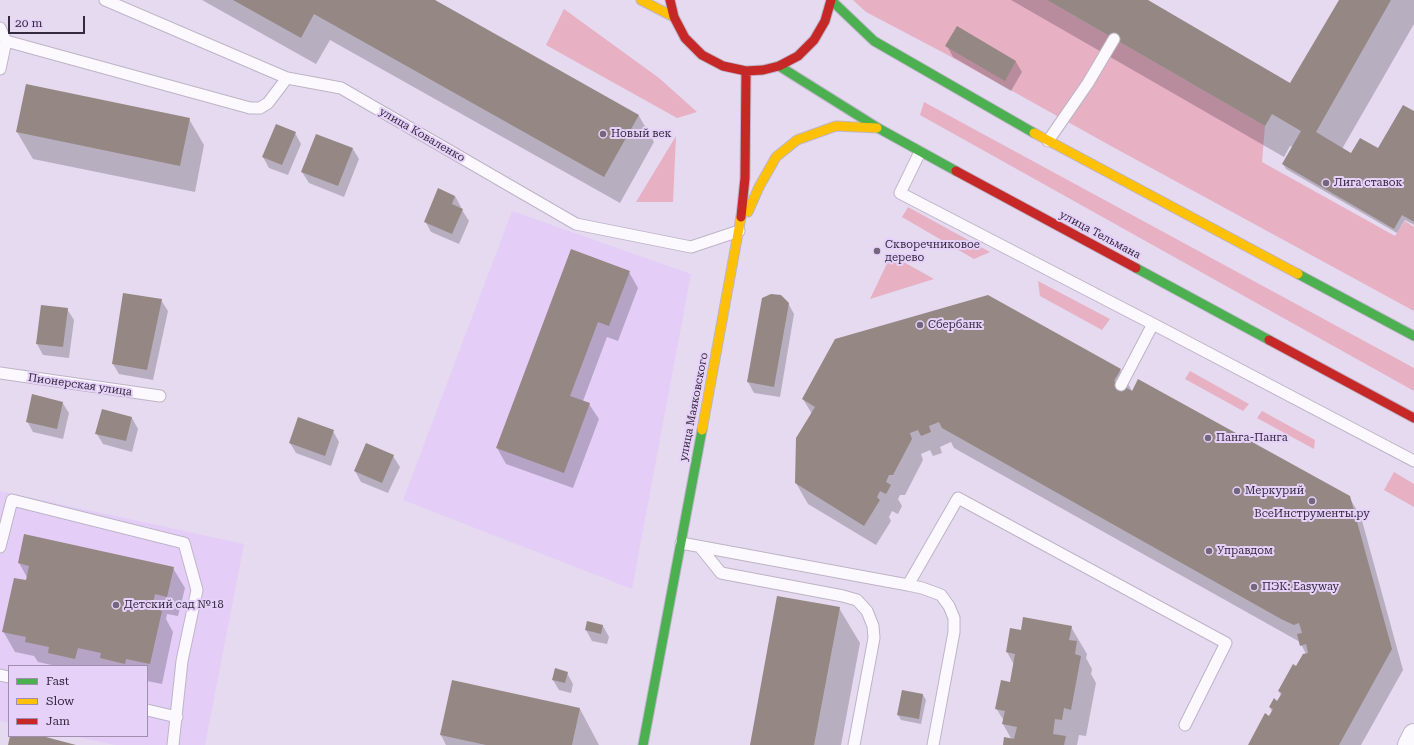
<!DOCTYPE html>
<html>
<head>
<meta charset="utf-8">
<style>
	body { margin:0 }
	#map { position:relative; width:1414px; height:745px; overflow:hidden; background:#e5daf0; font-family:"Roboto Serif",serif }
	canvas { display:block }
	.legend { position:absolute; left:8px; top:665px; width:140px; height:72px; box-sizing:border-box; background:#e6d1f9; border:1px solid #9f8eae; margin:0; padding:5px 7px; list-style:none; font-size:12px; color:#34293d }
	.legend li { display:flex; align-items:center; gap:8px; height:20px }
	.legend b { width:20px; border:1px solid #9f8eae }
	.scale { position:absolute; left:8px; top:16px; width:77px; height:18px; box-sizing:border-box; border:2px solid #34293d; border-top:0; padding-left:5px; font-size:12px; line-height:14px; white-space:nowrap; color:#34293d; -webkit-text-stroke:3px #e6d1f9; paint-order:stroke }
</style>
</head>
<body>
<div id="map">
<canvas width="1414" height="745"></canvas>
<ul class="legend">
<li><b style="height:5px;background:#4caf50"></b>Fast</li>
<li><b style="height:5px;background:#ffc107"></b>Slow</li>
<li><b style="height:5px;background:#c62828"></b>Jam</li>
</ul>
<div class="scale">20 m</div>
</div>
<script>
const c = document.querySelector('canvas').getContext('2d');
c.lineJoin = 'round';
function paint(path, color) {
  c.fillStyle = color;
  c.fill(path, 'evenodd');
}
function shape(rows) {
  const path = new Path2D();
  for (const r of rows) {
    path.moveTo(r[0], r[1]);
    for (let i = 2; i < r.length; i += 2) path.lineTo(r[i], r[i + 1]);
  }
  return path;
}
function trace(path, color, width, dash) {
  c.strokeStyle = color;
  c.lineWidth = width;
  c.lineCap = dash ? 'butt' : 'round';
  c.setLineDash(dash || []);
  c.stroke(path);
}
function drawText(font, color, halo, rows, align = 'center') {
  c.font = font + ' "Roboto Serif",serif';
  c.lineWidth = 4;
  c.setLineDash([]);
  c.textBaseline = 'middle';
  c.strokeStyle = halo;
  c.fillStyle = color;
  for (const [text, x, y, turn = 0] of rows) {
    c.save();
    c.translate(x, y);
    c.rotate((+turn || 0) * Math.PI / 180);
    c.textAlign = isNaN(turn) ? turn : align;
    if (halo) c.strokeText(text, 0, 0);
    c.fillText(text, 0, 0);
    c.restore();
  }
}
paint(shape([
	[512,211,691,274,632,589,403,500],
	[0,491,244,544,205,745,115,745,72,736,147,736,147,666,9,666,9,723,0,721]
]), '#e4cef8');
paint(shape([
	[853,0,1047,0,1265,126,1262,162,1395,236,1405,221,1414,227,1414,311,1111,146,944,53,866,12],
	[564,9,659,78,697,112,677,118,546,45],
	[924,102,1414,368,1414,391,920,115],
	[676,136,673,202,636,202],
	[908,207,990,252,974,259,902,217],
	[891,255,934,279,870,299],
	[1038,281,1110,319,1102,330,1040,296],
	[1190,371,1249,404,1243,411,1185,379],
	[1262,411,1315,440,1314,449,1257,418],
	[1394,472,1414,484,1414,507,1384,490]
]), '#e7b0c3');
paint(shape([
	[202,0,433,0,639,116,654,142,620,203,330,40,316,64],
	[1011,0,1145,0,1291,84,1340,0,1414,0,1414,24,1342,149,1351,154,1378,150,1414,112,1414,225,1405,220,1397,233,1286,169,1283,164,1293,147,1290,146,1284,157],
	[957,27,1016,62,1022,72,1011,91,953,57,947,46],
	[189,119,204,145,195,192,33,159,17,132],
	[295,133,301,144,288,175,269,168,263,157],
	[353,149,359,159,344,197,309,183,302,172],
	[455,196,461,207,460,209,462,210,469,221,459,244,431,232,425,221],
	[629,272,638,288,618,341,607,337,583,401,589,404,599,419,573,488,506,464,497,448],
	[161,300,168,311,153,380,119,374,113,364],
	[788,303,794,314,780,397,754,393,748,382],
	[67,309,74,320,69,358,43,355,37,344],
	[1120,370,1132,391,1349,497,1361,517,1403,670,1361,745,1249,745,1272,712,1270,707,1278,702,1281,696,1279,691,1306,654,1300,642,954,448,951,442,940,447,942,453,933,456,930,450,921,454,923,460,905,495,900,495,898,499,902,506,898,514,892,511,889,517,891,521,876,545,808,504,796,483,812,414,803,399],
	[62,402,69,413,63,439,33,432,27,421],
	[132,418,138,429,132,452,103,444,97,434],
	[333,431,339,442,331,466,296,453,290,443],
	[393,456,400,467,388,493,361,482,355,471],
	[25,535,173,568,185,588,178,616,167,614,166,619,173,632,162,684,147,681,147,666,56,666,38,662,34,656,15,652,3,631,27,581,28,579,19,563],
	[839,608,860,643,841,745,751,745],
	[603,626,609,637,607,644,592,641,586,630],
	[1071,627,1087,654,1086,658,1092,669,1091,674,1096,683,1086,736,1079,735,1077,745,1004,745,1012,740,1003,724,1004,721,996,708,1011,683,1014,665,1007,652,1021,631],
	[567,673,573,684,571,693,559,690,553,680],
	[902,691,923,695,926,700,921,724,901,720,898,715],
	[580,709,599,745,446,745,441,735]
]), '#0003');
paint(shape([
	[233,0,435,0,639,115,604,177,314,14,301,38],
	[1047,0,1148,0,1290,83,1339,0,1391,0,1316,132,1351,153,1360,138,1378,148,1403,105,1414,111,1414,222,1402,215,1394,229,1282,164,1301,131,1272,114,1265,126],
	[957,26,1016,61,1005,81,945,46],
	[26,84,190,118,180,166,16,132],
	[276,124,296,132,282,165,262,157],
	[316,134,353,148,338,186,301,172],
	[438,188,455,196,452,204,463,209,452,234,424,222],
	[571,249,630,271,609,326,598,322,570,396,590,403,564,473,496,448],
	[123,293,162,299,147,370,112,364],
	[771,294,781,295,789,303,774,387,747,382,762,298],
	[988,295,1121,369,1114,381,1132,391,1138,379,1350,496,1392,649,1339,745,1248,745,1265,713,1269,716,1273,709,1269,707,1274,698,1277,701,1282,693,1278,691,1293,664,1296,666,1303,654,1308,653,1306,644,1300,646,1297,634,1302,633,1299,623,1294,625,1281,619,942,428,939,422,929,426,931,432,921,436,918,430,910,433,912,439,893,475,889,475,886,482,891,485,886,494,880,491,877,497,880,500,864,526,795,483,796,438,815,407,802,399,835,339],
	[41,305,68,308,63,347,36,344],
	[32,394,63,402,57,429,26,422],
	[102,409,132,417,126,441,95,434],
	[298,417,334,430,325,456,289,443],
	[366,443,394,455,382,483,354,471],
	[24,534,174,567,167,597,155,594,152,608,162,611,150,664,126,659,125,664,100,658,101,653,78,648,75,659,48,653,49,647,25,642,26,637,2,632,14,578,26,580,29,566,18,563],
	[777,596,840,607,814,745,750,745],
	[1023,617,1072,626,1069,640,1077,641,1075,654,1081,656,1071,710,1064,708,1062,720,1055,719,1053,734,1066,736,1064,745,1003,745,1004,737,1014,739,1017,727,1002,724,1005,711,995,709,1001,680,1010,682,1015,654,1006,652,1010,628,1021,630],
	[587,621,603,625,601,634,585,630],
	[555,668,568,672,565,683,552,680],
	[452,680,580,708,572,745,486,745,440,735],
	[902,690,923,694,919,719,897,715],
	[10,736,42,736,76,745,8,745]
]), '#958783');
const lane = shape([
	[105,0,287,78,341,88,576,224,691,247,739,231],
	[0,28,6,41,0,69],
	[6,41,250,108,260,108,268,103,287,78],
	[1048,141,1088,83,1114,39],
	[920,152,900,193,1153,324,1414,461],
	[0,373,160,396],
	[1121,385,1153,324],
	[681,543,908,585,958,498,1226,643,1185,725],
	[0,547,12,500,184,543,197,590,182,661,173,745],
	[700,547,721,573,843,596,857,600,867,611,873,626,874,638,854,745],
	[908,585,922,588,941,595,949,606,954,618,954,632,933,745],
	[0,675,9,677],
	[147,710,177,717]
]);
const street = shape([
	[1409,745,1414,735]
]);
const fast = shape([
	[831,0,874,41,1034,133],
	[779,66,878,128,956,171],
	[1136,268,1269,340],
	[1298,274,1414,336],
	[643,745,702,430]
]);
const slow = shape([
	[641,0,674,17],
	[1034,133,1298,274],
	[748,212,759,187,776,157,797,140,836,126,877,128],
	[702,430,741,217]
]);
const jam = shape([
	[670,0,674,17,685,38,702,55,723,66,746,71,763,70,779,66,798,56,814,40,825,21,831,0],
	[956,171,1136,268],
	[741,217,745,178,746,71],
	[1269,340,1414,418]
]);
trace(lane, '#bdb4c7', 13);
trace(street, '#bdb4c7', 24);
trace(fast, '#bdb4c7', 11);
trace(slow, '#bdb4c7', 11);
trace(jam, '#bdb4c7', 11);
trace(lane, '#fbf9fd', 11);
trace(street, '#fbf9fd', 22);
trace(fast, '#4caf50', 9);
trace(slow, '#ffc107', 9);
trace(jam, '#c62828', 9);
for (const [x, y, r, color] of [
	[603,134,4,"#72677c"],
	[1326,183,4,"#72677c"],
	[877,251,4,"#72677c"],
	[920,325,4,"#72677c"],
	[1208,438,4,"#72677c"],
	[1237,491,4,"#72677c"],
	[1312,501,4,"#72677c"],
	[1209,551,4,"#72677c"],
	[1254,587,4,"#72677c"],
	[116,605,4,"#72677c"]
]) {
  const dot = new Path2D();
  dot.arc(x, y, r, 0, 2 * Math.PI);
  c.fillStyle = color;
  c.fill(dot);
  trace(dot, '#e6d1f9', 1.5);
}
drawText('11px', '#34293d', '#e6d1f9', [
	["Новый век",611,134],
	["Лига ставок",1334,183],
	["Скворечниковое",885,245],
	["дерево",885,258],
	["Сбербанк",928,325],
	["Панга-Панга",1216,438],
	["Меркурий",1245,491],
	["ВсеИнструменты.ру",1312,514,"center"],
	["Управдом",1217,551],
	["ПЭК: Easyway",1262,587],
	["Детский сад №18",124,605]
], 'left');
drawText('11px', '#34293d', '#e6d1f9', [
	["улица Коваленко",422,135,30],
	["улица Тельмана",1100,235,28],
	["Пионерская улица",80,385,8],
	["улица Маяковского",694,407,-79]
]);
</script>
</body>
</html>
